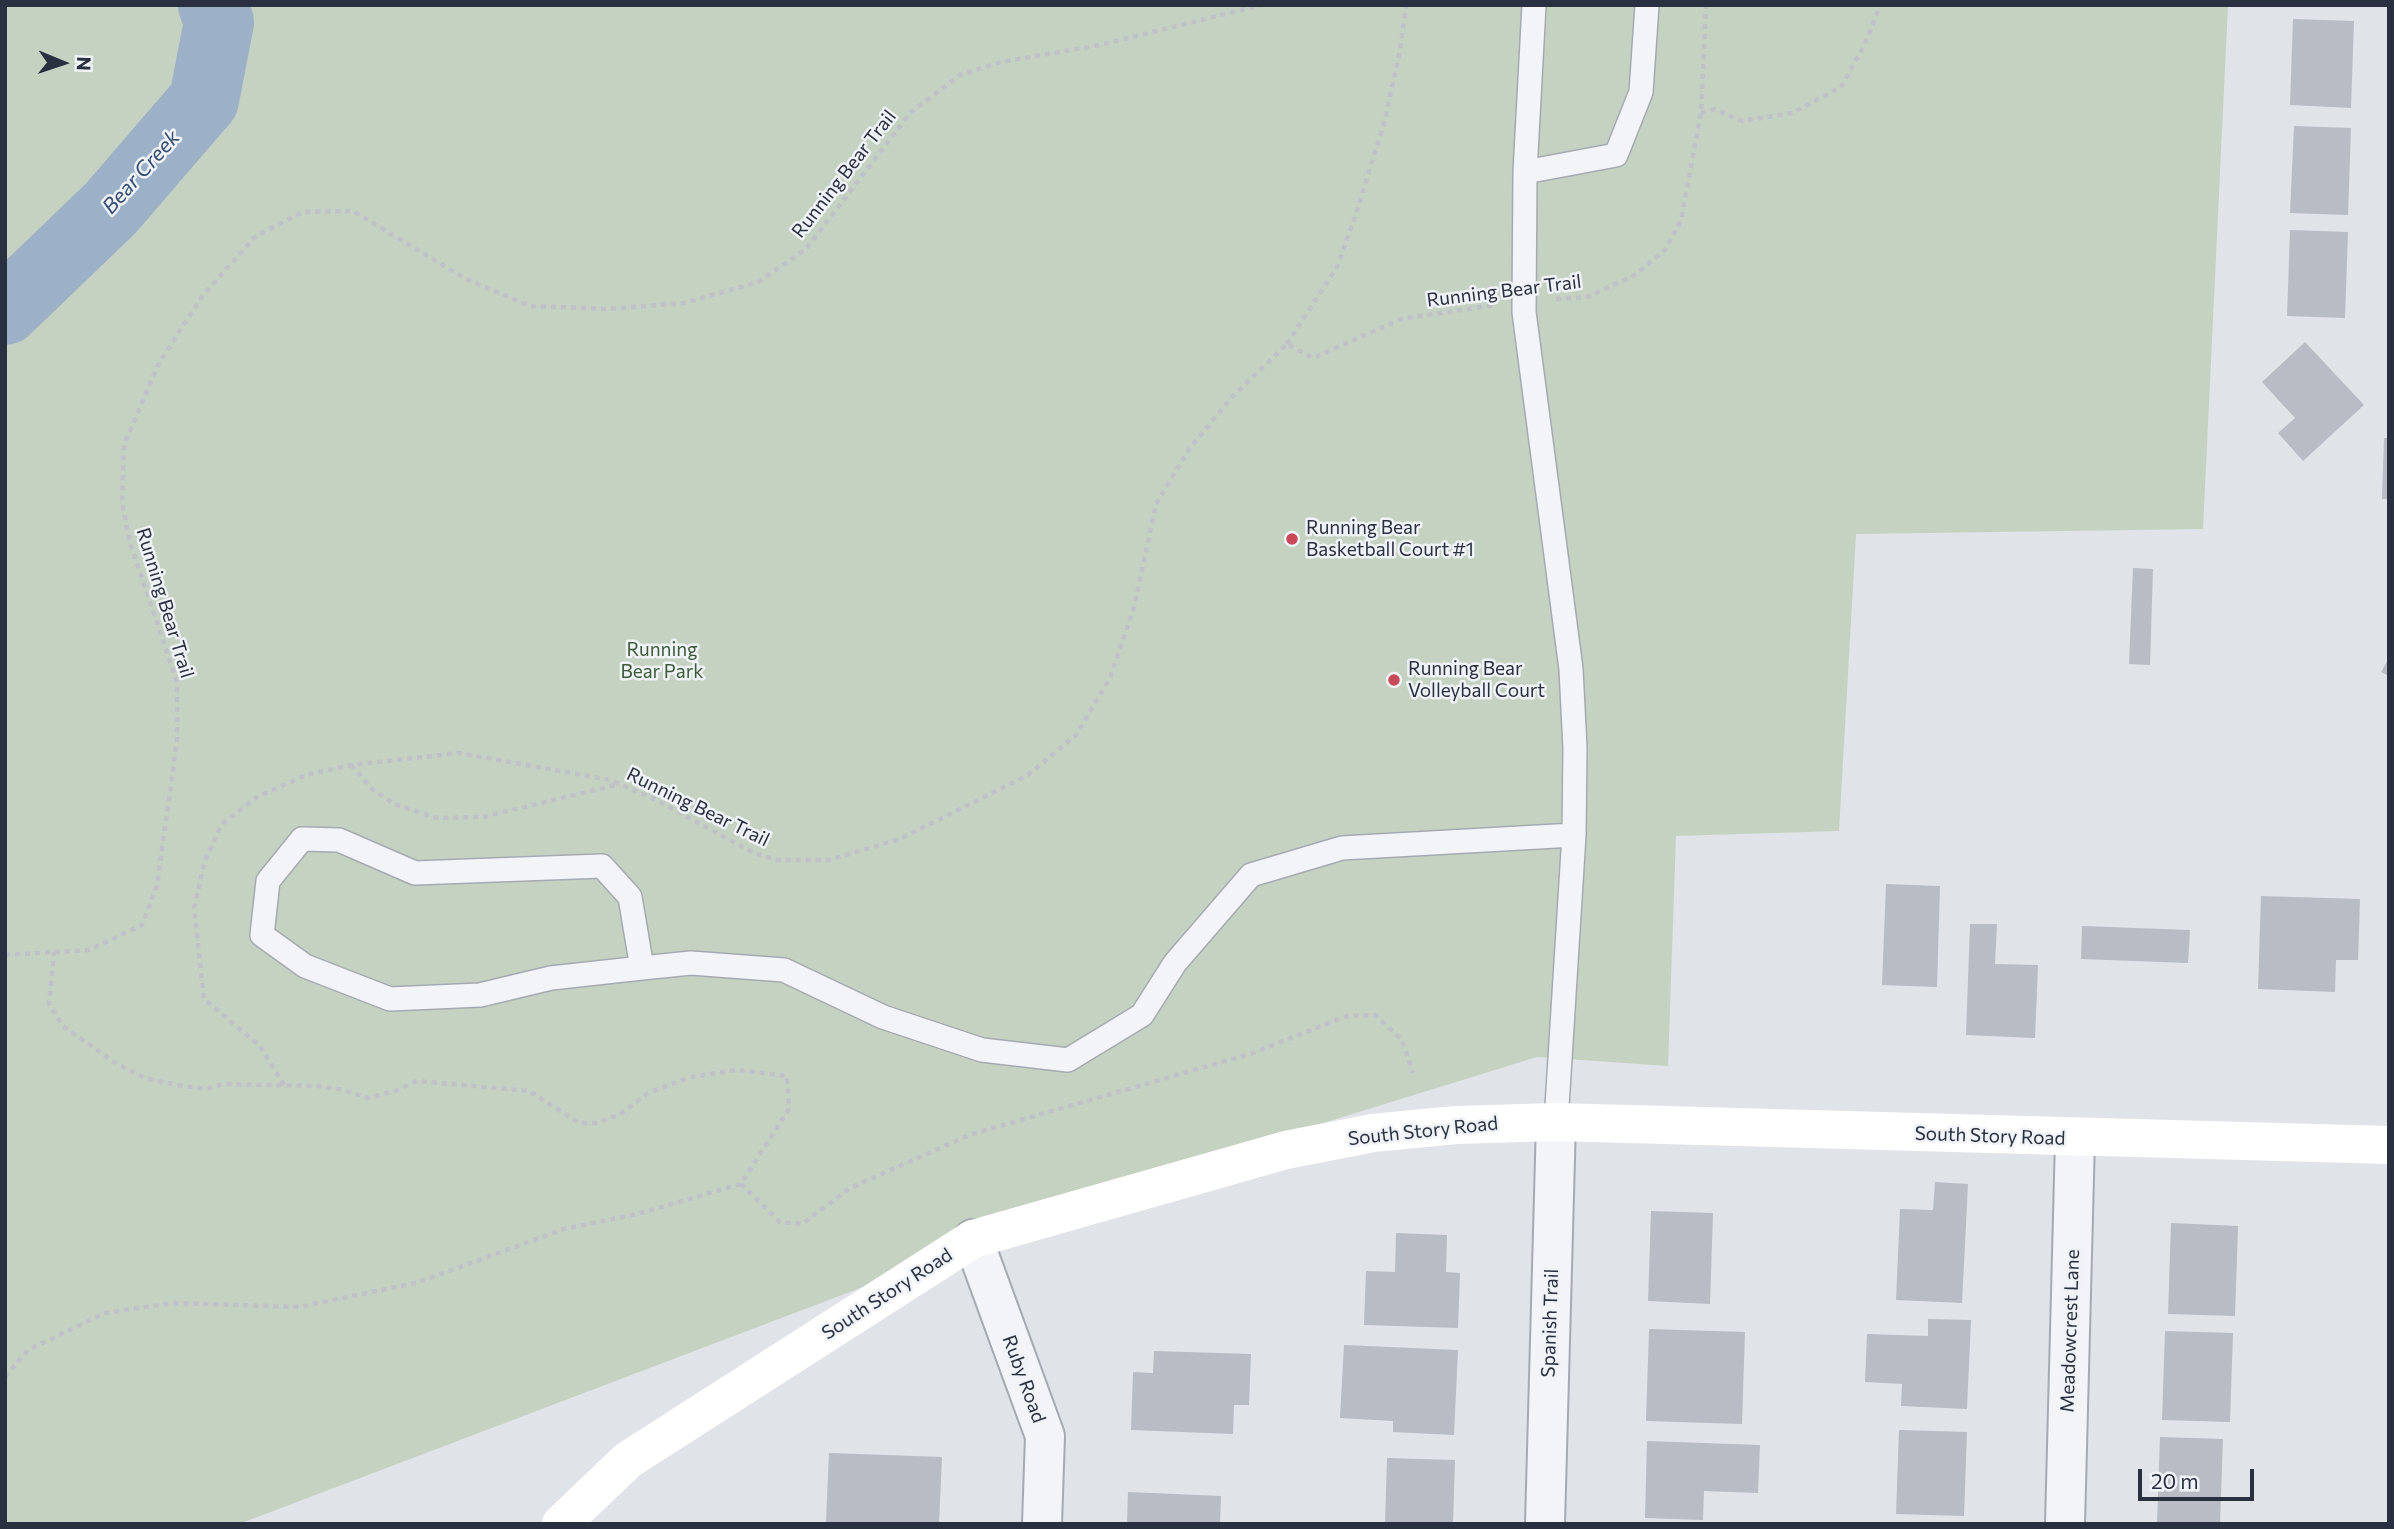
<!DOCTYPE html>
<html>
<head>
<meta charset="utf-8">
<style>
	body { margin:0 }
	#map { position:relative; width:2394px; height:1529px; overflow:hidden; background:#e0e3e8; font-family:Commissioner,sans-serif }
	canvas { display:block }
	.frame { position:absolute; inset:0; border:7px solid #29303f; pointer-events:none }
	.north { position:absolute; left:28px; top:28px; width:70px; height:70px; -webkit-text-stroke:5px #eff2f6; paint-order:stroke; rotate:92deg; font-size:19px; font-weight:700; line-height:28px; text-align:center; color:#29303f }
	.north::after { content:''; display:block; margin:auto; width:24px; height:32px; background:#29303f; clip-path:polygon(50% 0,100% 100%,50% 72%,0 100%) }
	.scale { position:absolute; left:2138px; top:1469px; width:116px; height:32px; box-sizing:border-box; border:4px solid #29303f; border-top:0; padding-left:9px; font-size:21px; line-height:24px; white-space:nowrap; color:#29303f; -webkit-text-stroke:5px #eff2f6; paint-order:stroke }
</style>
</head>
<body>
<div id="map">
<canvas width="2394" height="1529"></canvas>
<div class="frame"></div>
<div class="north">N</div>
<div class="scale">20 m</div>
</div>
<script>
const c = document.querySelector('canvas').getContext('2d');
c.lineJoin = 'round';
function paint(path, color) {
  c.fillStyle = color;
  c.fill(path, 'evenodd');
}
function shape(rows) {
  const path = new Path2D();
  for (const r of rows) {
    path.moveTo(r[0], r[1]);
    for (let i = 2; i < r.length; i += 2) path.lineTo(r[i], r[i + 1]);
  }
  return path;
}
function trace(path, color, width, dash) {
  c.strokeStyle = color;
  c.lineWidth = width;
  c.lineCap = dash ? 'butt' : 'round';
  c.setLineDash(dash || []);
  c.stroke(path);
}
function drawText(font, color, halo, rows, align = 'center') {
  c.font = font + ' Commissioner,sans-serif';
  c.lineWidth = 5;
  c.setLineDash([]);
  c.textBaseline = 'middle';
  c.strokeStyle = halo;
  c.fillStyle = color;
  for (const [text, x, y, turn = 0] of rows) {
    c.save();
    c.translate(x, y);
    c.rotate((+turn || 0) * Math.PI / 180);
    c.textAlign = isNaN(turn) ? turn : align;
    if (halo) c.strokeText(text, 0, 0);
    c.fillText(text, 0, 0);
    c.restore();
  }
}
paint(shape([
	[5,5,2228,5,2203,529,1856,534,1839,831,1676,836,1668,1066,1537,1057,1171,1170,239,1524,5,1524]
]), '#c5d2c1');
trace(shape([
	[5,310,111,208,204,100,219,22,213,5]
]), '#9cb0c7', 70);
paint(shape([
	[2293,19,2354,21,2351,108,2290,105],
	[2294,126,2351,128,2348,215,2290,213],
	[2290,230,2348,232,2345,318,2287,316],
	[2305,342,2364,405,2303,461,2278,433,2295,418,2262,382],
	[2384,438,2389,438,2389,499,2382,499],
	[2133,568,2153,569,2150,665,2129,664],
	[2389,658,2389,676,2381,672],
	[1886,884,1940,886,1937,987,1882,985],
	[2261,896,2360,899,2358,960,2336,960,2335,992,2258,989],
	[1970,924,1997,924,1995,964,2038,965,2035,1038,1966,1035],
	[2082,926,2190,930,2188,963,2081,959],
	[1935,1182,1968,1184,1962,1303,1896,1300,1900,1209,1933,1210],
	[1651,1211,1713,1213,1710,1304,1648,1301],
	[2171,1223,2238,1226,2235,1316,2168,1314],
	[1396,1233,1447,1235,1446,1272,1460,1273,1458,1328,1364,1325,1366,1271,1395,1272],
	[1928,1319,1971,1320,1967,1409,1901,1406,1902,1384,1865,1382,1867,1334,1928,1336],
	[1649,1329,1745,1332,1742,1424,1646,1421],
	[2165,1331,2233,1333,2230,1422,2162,1420],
	[1344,1345,1458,1350,1454,1435,1393,1432,1393,1421,1340,1418],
	[1154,1351,1251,1354,1249,1405,1234,1405,1233,1434,1131,1430,1133,1372,1153,1373],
	[1899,1430,1967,1432,1964,1516,1896,1514],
	[2160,1437,2223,1439,2220,1524,2157,1524],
	[1647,1441,1760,1445,1758,1493,1704,1491,1703,1520,1645,1518],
	[829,1453,942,1457,939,1524,826,1522],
	[1387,1458,1455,1460,1453,1524,1385,1524],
	[1128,1492,1221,1496,1220,1524,1127,1524]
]), '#b7bcc5');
const service = shape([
	[1534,5,1525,172,1524,312,1571,669,1575,748,1574,835,1556,1122],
	[1525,172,1616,155,1641,92,1647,5],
	[642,968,630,897,602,866,415,873,339,840,302,839,268,881,262,935,305,966,390,999,480,995,551,978,642,968,691,963,784,970,883,1017,982,1050,1068,1060,1142,1015,1175,963,1251,875,1342,848,1574,835]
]);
const minor = shape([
	[973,1239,1045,1436,1042,1524],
	[1545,1524,1556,1122],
	[2065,1524,2075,1139]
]);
trace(service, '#a5aab2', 26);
trace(minor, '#a5aab2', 42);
trace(shape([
	[1701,113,1715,109,1742,121,1792,113,1841,87,1865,44,1880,5],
	[1556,299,1587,297,1635,275,1665,250,1681,220,1701,113,1706,5],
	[1287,344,1337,267,1355,217,1384,123,1400,51,1406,5],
	[351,765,373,790,394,804,437,818,483,817,620,784],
	[5,955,89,950,142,925,157,886,177,740,177,682,130,543,122,502,124,445,158,365,203,295,256,236,303,212,353,211,466,279,530,306,609,309,684,303,758,282,806,249,910,113,960,75,1001,62,1100,45,1262,5],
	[284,1085,260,1046,204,999,194,908,205,860,222,824,257,797,306,775,351,765,459,753,610,780,652,798,754,853,777,860,829,860,900,839,1028,775,1076,735,1110,678,1134,607,1156,504,1189,449,1233,396,1287,344,1313,358,1401,319,1495,305],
	[741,1184,780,1222,802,1224,850,1188,972,1134,1250,1054,1347,1016,1375,1015,1402,1040,1413,1073],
	[5,1377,28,1350,105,1313,173,1303,299,1307,416,1283,564,1229,637,1214,741,1184,789,1109,787,1076,737,1070,691,1077,648,1093,619,1115,596,1123,579,1123,529,1091,417,1081,395,1091,368,1098,344,1090,317,1086,223,1084,206,1089,177,1085,145,1078,117,1064,63,1026,49,1004,54,952]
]), '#bec1c7', 4.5, [5, 5]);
trace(service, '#f2f4f7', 23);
trace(minor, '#f2f4f7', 38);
trace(shape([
	[561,1524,628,1460,973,1239,1286,1150,1373,1133,1456,1125,1556,1122,2389,1145]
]), '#fff', 38);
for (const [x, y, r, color] of [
	[1292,539,7,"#c94958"],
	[1394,680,7,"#c94958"]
]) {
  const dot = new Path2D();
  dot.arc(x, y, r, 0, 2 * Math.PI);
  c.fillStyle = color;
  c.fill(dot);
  trace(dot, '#eff2f6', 2.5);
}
drawText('19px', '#29303f', '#eff2f6', [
	["Running Bear Trail",844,174,-52],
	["Running Bear Trail",1504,291,-7],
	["Running Bear Trail",165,603,73],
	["Running Bear Trail",698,807,26],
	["South Story Road",1423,1131,-6],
	["South Story Road",1990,1136,2],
	["South Story Road",887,1294,-33],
	["Spanish Trail",1550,1323,-88],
	["Meadowcrest Lane",2070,1331,-88],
	["Ruby Road",1024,1379,70]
]);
drawText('19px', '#29303f', '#eff2f6', [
	["Running Bear",1306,528],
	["Basketball Court #1",1306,550],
	["Running Bear",1408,669],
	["Volleyball Court",1408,691]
], 'left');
drawText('19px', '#3c5a37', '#eff2f6', [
	["Running",662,650],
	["Bear Park",662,672]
]);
drawText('italic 21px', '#344e72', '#eff2f6', [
	["Bear Creek",141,172,-48]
]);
</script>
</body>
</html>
